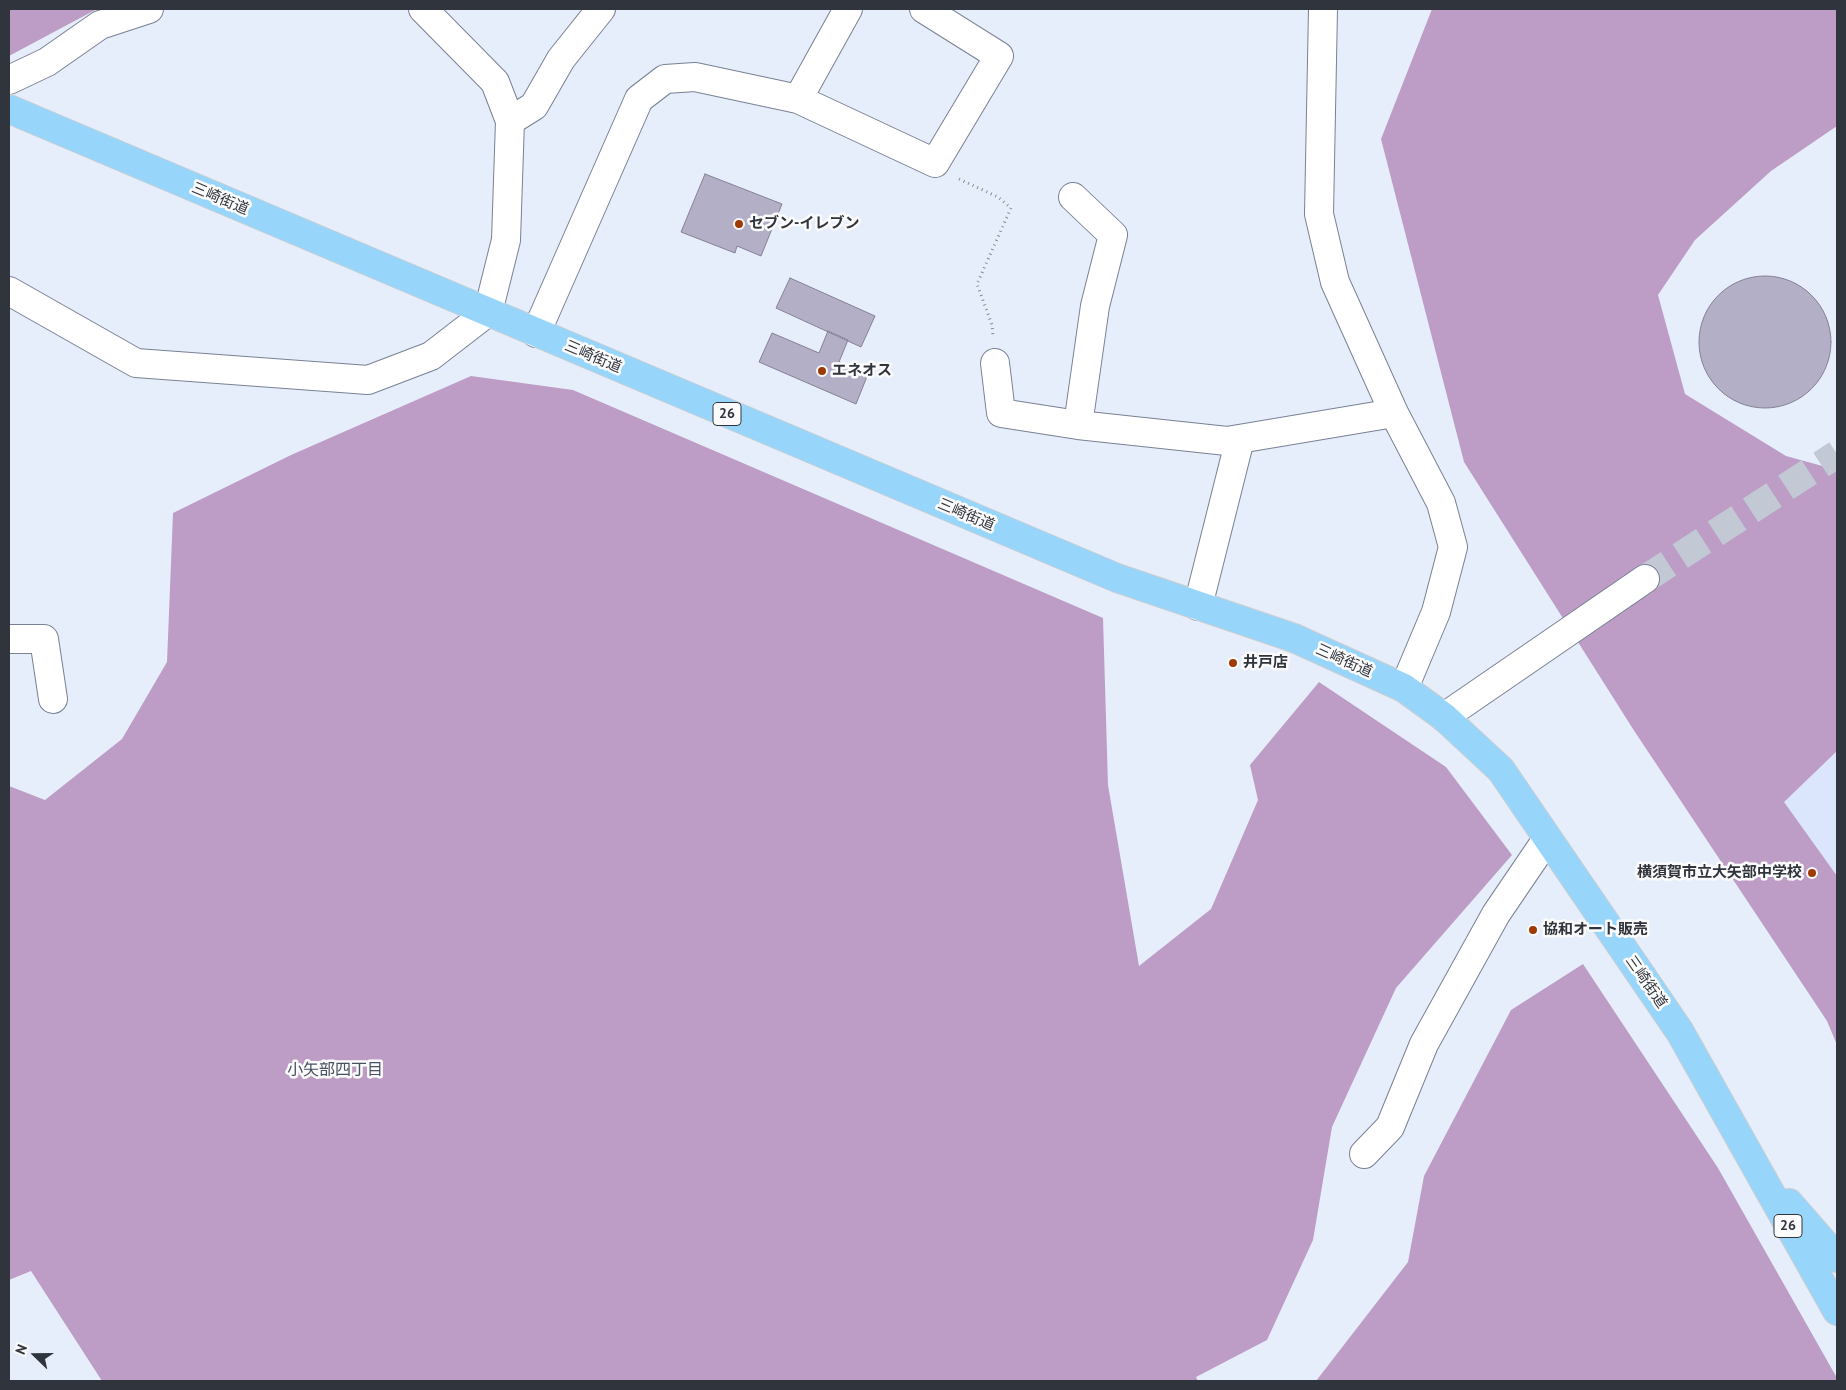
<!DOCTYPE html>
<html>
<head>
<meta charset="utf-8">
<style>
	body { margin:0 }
	#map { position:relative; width:1846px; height:1390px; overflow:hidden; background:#e7eefb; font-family:"PT Sans",sans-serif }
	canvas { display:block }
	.frame { position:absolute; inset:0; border:10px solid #30343c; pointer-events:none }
	.north { position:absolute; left:10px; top:1330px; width:50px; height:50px; -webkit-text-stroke:4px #fbfbfb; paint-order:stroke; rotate:292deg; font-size:14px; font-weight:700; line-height:20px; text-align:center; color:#30343c }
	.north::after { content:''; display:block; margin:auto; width:18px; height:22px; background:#30343c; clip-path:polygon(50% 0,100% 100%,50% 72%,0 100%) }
</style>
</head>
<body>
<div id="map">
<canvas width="1846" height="1390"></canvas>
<div class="frame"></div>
<div class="north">N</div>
</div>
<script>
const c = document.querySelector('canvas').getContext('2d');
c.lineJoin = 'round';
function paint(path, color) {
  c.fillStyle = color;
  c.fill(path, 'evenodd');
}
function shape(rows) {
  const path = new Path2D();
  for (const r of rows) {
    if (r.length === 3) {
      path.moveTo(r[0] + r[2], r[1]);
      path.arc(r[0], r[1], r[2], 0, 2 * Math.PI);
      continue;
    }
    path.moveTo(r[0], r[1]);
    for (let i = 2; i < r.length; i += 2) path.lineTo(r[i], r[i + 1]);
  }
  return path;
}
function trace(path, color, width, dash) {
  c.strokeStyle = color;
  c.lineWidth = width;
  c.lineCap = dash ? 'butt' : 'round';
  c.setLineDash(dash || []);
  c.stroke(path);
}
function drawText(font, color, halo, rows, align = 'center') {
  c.font = font + ' "PT Sans","Noto Sans JP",sans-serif';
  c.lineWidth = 5;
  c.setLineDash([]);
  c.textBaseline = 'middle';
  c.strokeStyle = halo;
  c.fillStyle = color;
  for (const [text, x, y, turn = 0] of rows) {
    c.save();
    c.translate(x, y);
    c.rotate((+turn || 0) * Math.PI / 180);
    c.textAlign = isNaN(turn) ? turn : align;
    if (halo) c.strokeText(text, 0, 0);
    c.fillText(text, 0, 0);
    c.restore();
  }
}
paint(shape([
	[1837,730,1837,954,1736,792]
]), '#dbe6fd');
paint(shape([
	[9,9,97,9,9,56],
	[1432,9,1837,9,1837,126,1771,171,1695,240,1658,295,1685,394,1786,456,1837,470,1837,751,1784,802,1837,876,1837,1045,1827,1021,1633,729,1464,462,1381,139],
	[471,376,573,390,1103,618,1108,785,1139,966,1211,909,1258,800,1250,765,1319,682,1446,767,1512,855,1396,988,1332,1127,1313,1240,1267,1340,1196,1377,1198,1381,102,1381,31,1271,9,1280,9,786,45,800,122,739,167,662,173,513,291,455],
	[1583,964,1718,1168,1837,1378,1837,1381,1316,1381,1408,1262,1424,1176,1511,1010]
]), '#bd9dc5');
const building = shape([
	[705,174,782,204,761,256,737,246,735,253,681,232,705,174],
	[1765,342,66],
	[790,278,875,316,861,347,776,308,790,278],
	[828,331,848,340,839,362,868,374,856,404,759,362,772,333,819,353,828,331]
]);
paint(building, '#b2afc6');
trace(building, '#848096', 1);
trace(shape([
	[1645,579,1837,454]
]), '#c2c9d5', 28, [28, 14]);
const minor = shape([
	[1323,9,1319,214,1335,282,1394,413,1441,503,1453,547,1436,612,1404,688],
	[9,80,47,62,100,25,149,9],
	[798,99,848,9],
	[510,121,534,106,561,59,601,9],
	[1073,197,1113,235,1095,306,1078,425],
	[9,291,136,363,368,380,431,356,488,312,506,240,510,121,495,82,423,9],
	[536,333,639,99,665,79,695,77,798,99,935,163,999,56,924,9],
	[995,363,1001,413,1078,425,1227,441,1394,413],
	[1198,606,1240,439],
	[9,639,44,639,53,699],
	[1444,717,1645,579],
	[1364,1154,1390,1127,1424,1044,1496,914,1547,839]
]);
const major = shape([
	[9,109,1117,578,1294,638,1404,688,1444,717,1501,770,1680,1032,1837,1311],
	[1789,1203,1837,1258]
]);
trace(minor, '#788195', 30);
trace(major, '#cdced0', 30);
trace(shape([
	[959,179,998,197,1011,208,977,284,992,325,993,335]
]), '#858a94', 3, [1, 4]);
trace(minor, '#fff', 28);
trace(major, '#97d6fa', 28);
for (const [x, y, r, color] of [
	[739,224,5,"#9e3a04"],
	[822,371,5,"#9e3a04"],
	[1233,663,5,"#9e3a04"],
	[1812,873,5,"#9e3a04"],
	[1533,930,5,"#9e3a04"]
]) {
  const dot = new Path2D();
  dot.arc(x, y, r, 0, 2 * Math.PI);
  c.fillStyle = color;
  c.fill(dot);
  trace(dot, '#fbfbfb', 2);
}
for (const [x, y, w] of [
	[727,414,28],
	[1788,1226,28]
]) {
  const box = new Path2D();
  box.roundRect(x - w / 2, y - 11.5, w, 23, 4);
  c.fillStyle = '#fbfbfb';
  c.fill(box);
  trace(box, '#30343c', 1);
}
drawText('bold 14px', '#30343c', null, [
	["26",727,414],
	["26",1788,1226]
]);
drawText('15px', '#30343c', '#fbfbfb', [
	["三崎街道",220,199,23],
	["三崎街道",593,357,23],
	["三崎街道",966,515,23],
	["三崎街道",1344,661,24],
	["三崎街道",1646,982,55]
]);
drawText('bold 15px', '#30343c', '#fbfbfb', [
	["セブン-イレブン",749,224],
	["エネオス",832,371],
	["井戸店",1243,663],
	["横須賀市立大矢部中学校",1802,873,"right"],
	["協和オート販売",1543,930]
], 'left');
drawText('16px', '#485163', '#fbfbfb', [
	["小矢部四丁目",335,1070]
]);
</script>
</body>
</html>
